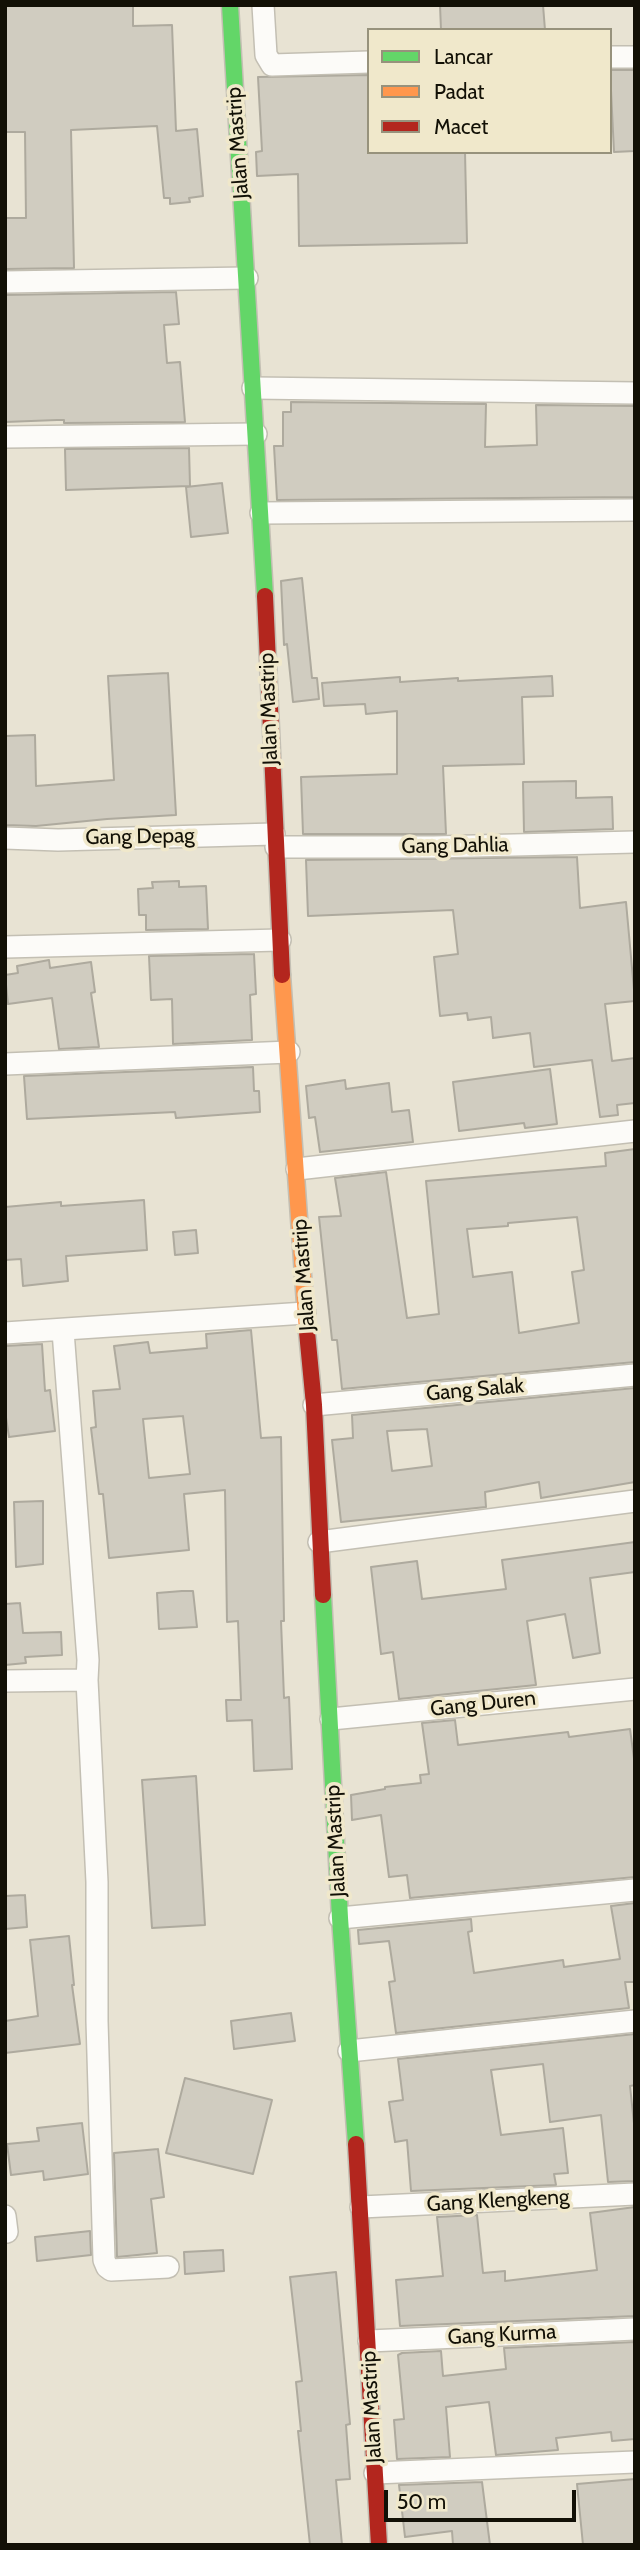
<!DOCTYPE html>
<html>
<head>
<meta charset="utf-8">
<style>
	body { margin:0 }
	#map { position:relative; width:640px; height:2550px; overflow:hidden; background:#e8e3d3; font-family:Cabin,sans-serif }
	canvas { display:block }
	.frame { position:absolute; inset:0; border:7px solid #121006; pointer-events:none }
	.legend { position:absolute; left:367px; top:28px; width:245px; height:126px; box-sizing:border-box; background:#f0e8cb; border:2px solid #97927c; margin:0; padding:9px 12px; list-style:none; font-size:21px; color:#121006 }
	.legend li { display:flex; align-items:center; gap:14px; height:35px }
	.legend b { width:35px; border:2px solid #97927c }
	.scale { position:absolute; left:384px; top:2490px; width:192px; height:32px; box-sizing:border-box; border:4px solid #121006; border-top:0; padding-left:9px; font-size:21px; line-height:24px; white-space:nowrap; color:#121006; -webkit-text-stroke:5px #f0e8cb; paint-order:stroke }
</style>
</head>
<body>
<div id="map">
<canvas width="640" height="2550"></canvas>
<div class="frame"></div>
<ul class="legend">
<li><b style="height:9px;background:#63d668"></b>Lancar</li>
<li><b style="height:9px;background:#ff974d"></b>Padat</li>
<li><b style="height:9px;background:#b3261e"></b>Macet</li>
</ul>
<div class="scale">50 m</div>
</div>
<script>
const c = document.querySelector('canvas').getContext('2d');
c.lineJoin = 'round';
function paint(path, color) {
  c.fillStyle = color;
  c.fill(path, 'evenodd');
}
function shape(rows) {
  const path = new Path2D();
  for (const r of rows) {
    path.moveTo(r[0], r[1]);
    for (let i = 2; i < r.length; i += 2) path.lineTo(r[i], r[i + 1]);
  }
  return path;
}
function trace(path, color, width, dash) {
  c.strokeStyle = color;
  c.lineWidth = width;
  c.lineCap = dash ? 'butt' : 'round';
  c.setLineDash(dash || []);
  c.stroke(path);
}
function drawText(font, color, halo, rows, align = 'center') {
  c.font = font + ' Cabin,sans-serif';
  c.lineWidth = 7;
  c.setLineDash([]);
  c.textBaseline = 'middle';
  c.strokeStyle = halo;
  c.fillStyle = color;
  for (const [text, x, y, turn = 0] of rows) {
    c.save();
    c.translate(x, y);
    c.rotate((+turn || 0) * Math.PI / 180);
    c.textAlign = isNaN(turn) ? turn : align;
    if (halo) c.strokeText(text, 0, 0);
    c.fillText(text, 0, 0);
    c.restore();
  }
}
const building = shape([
	[5,5,133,5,133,26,172,25,176,131,197,129,203,196,189,198,190,202,170,204,170,198,164,198,157,126,71,130,74,268,5,269,5,218,26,218,25,132,5,132,5,5],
	[440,5,543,5,545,30,441,30,440,5],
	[610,70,635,70,635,151,614,152,610,70],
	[369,75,369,152,465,152,467,243,299,246,298,174,257,176,256,152,262,151,258,77,369,75],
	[176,292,179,324,164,325,167,363,180,362,185,422,64,423,64,420,57,420,5,422,5,295,176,292],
	[291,402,486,404,485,447,537,445,536,405,635,406,635,497,277,500,274,446,283,446,283,412,291,412,291,402],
	[189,448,190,486,66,490,65,449,189,448],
	[222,483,228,533,191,537,186,487,222,483],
	[302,578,312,678,317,678,319,699,293,702,287,644,284,645,281,581,302,578],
	[168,673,176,815,107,819,36,826,5,825,5,736,35,735,36,786,114,780,108,676,168,673],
	[552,676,553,696,522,697,524,764,443,766,446,834,303,834,301,777,397,774,397,711,366,714,365,704,324,706,322,683,400,677,400,682,458,678,458,681,552,676],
	[576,781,576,798,612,797,613,829,524,832,523,782,576,781],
	[577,857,580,908,626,902,635,1001,605,1004,612,1061,635,1058,635,1103,617,1105,618,1115,600,1117,592,1060,534,1067,530,1033,493,1038,491,1017,468,1020,467,1013,440,1016,434,957,458,954,453,910,308,916,306,860,577,857],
	[179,881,179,887,206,886,208,929,146,930,146,915,139,915,138,889,153,888,152,882,179,881],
	[254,954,256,994,250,995,252,1040,173,1044,172,999,151,1000,149,956,254,954],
	[49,960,50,968,91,962,95,992,91,993,99,1047,59,1049,52,998,8,1004,5,975,18,973,17,966,49,960],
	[253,1067,254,1091,259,1091,260,1112,176,1118,175,1112,27,1119,24,1076,253,1067],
	[550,1069,557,1124,525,1128,524,1123,459,1131,453,1082,550,1069],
	[345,1080,346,1089,389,1083,392,1112,409,1110,413,1142,320,1152,315,1117,309,1118,306,1086,345,1080],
	[635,1149,635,1362,342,1389,337,1340,332,1340,319,1217,341,1216,335,1178,386,1172,407,1318,439,1314,426,1181,606,1166,605,1153,635,1149],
	[577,1217,584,1270,572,1272,579,1323,519,1333,512,1272,473,1277,467,1229,508,1226,508,1223,577,1217],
	[144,1200,147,1250,66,1256,68,1281,23,1286,21,1259,5,1260,5,1207,61,1202,61,1206,144,1200],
	[196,1230,198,1253,175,1255,173,1232,196,1230],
	[251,1330,261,1438,281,1437,284,1621,281,1621,284,1698,289,1697,292,1769,254,1771,252,1720,227,1721,226,1700,241,1700,238,1621,227,1622,225,1490,184,1494,189,1550,109,1558,103,1494,99,1494,91,1428,96,1427,93,1391,120,1389,114,1346,148,1342,150,1353,207,1348,206,1334,251,1330],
	[183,1416,190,1474,149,1478,143,1419,183,1416],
	[42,1344,45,1391,50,1390,55,1431,9,1437,5,1411,5,1346,42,1344],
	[635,1388,635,1482,541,1498,539,1482,485,1492,486,1507,341,1522,332,1440,353,1438,352,1415,635,1388],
	[427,1429,432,1466,392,1471,387,1431,427,1429],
	[43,1501,43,1564,16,1567,14,1502,43,1501],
	[635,1542,635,1572,590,1578,600,1653,573,1658,565,1614,527,1621,536,1685,399,1699,393,1652,381,1654,371,1567,417,1561,422,1599,506,1589,502,1560,635,1542],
	[182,1591,193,1591,197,1627,159,1629,157,1593,182,1591],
	[20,1603,23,1633,61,1632,62,1655,25,1657,26,1663,5,1665,5,1604,20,1603],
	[455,1720,458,1745,568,1732,569,1737,630,1729,635,1766,635,1877,410,1898,407,1875,389,1877,381,1815,352,1820,351,1795,385,1789,385,1787,421,1783,420,1775,429,1774,422,1723,455,1720],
	[196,1776,205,1925,152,1928,142,1780,196,1776],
	[25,1895,27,1927,5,1929,5,1896,25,1895],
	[635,1903,635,1982,625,1982,629,2008,396,2033,389,1982,395,1981,389,1941,359,1944,358,1930,471,1919,472,1931,468,1932,474,1973,563,1960,564,1967,620,1959,611,1906,635,1903],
	[69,1936,74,1985,72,1985,80,2044,5,2053,5,2021,38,2016,30,1940,69,1936],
	[291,2013,295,2041,234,2049,231,2021,291,2013],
	[635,2034,635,2085,630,2086,635,2133,635,2181,608,2182,601,2115,550,2122,543,2064,491,2070,501,2135,563,2128,568,2173,554,2174,556,2185,411,2191,407,2140,395,2142,389,2102,403,2100,398,2059,635,2034],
	[185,2078,272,2100,253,2174,166,2153,185,2078],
	[82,2123,88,2174,44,2180,43,2171,11,2175,7,2144,39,2141,37,2128,82,2123],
	[158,2149,164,2197,151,2199,157,2253,117,2257,114,2153,158,2149],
	[635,2207,635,2316,400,2326,396,2280,443,2276,437,2217,477,2215,483,2273,505,2271,505,2281,597,2270,590,2213,635,2207],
	[90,2231,91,2255,37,2261,35,2237,90,2231],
	[223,2250,224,2271,185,2274,184,2252,223,2250],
	[336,2272,350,2424,346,2425,350,2479,336,2480,342,2545,310,2545,298,2431,301,2431,296,2382,302,2381,290,2277,336,2272],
	[635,2342,635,2439,612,2441,611,2432,556,2438,558,2450,496,2455,489,2402,446,2407,450,2457,397,2459,394,2420,404,2419,398,2355,402,2353,441,2351,443,2376,506,2369,504,2348,635,2342],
	[635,2479,635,2545,583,2545,577,2484,635,2479],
	[482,2482,490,2545,453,2545,452,2531,405,2537,399,2485,482,2482]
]);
paint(building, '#d0ccc0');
trace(building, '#aeaa9e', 2);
const street = shape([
	[263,5,266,55,272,65,369,62],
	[610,57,635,57],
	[5,282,247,278],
	[253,388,635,393],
	[5,437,256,434],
	[261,513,635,510],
	[5,838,58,840,274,834],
	[276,847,434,847,635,842],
	[5,947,280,940],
	[5,1064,289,1052],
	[297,1169,635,1131],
	[5,1333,305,1313],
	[314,1405,635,1375],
	[319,1542,635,1501],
	[87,1680,97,1882,97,2021,104,2260,107,2267,111,2270,168,2267],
	[5,1681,87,1680,88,1660,63,1331],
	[331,1719,635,1689],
	[340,1918,635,1890],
	[349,2051,635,2021],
	[361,2207,635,2194],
	[5,2216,7,2232],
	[369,2341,635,2329],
	[375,2473,635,2462]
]);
const fast = shape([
	[230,5,265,596],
	[323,1595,340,1918,356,2144]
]);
const slow = shape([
	[282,975,307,1332]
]);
const jam = shape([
	[265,596,282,975],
	[307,1332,314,1405,323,1595],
	[356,2144,379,2545]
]);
trace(street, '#c3bfb3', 24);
trace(fast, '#c3bfb3', 19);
trace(slow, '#c3bfb3', 19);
trace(jam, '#c3bfb3', 19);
trace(street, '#fcfbf8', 21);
trace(fast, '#63d668', 16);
trace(slow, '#ff974d', 16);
trace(jam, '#b3261e', 16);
drawText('21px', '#121006', '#f0e8cb', [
	["Jalan Mastrip",238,143,-94],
	["Jalan Mastrip",269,709,-92],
	["Gang Depag",140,837,-1],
	["Gang Dahlia",455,846,-1],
	["Jalan Mastrip",304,1275,-94],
	["Gang Salak",475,1390,-5],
	["Gang Duren",483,1704,-6],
	["Jalan Mastrip",336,1841,-93],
	["Gang Klengkeng",498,2201,-3],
	["Gang Kurma",502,2335,-3],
	["Jalan Mastrip",372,2407,-93]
]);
</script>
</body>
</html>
